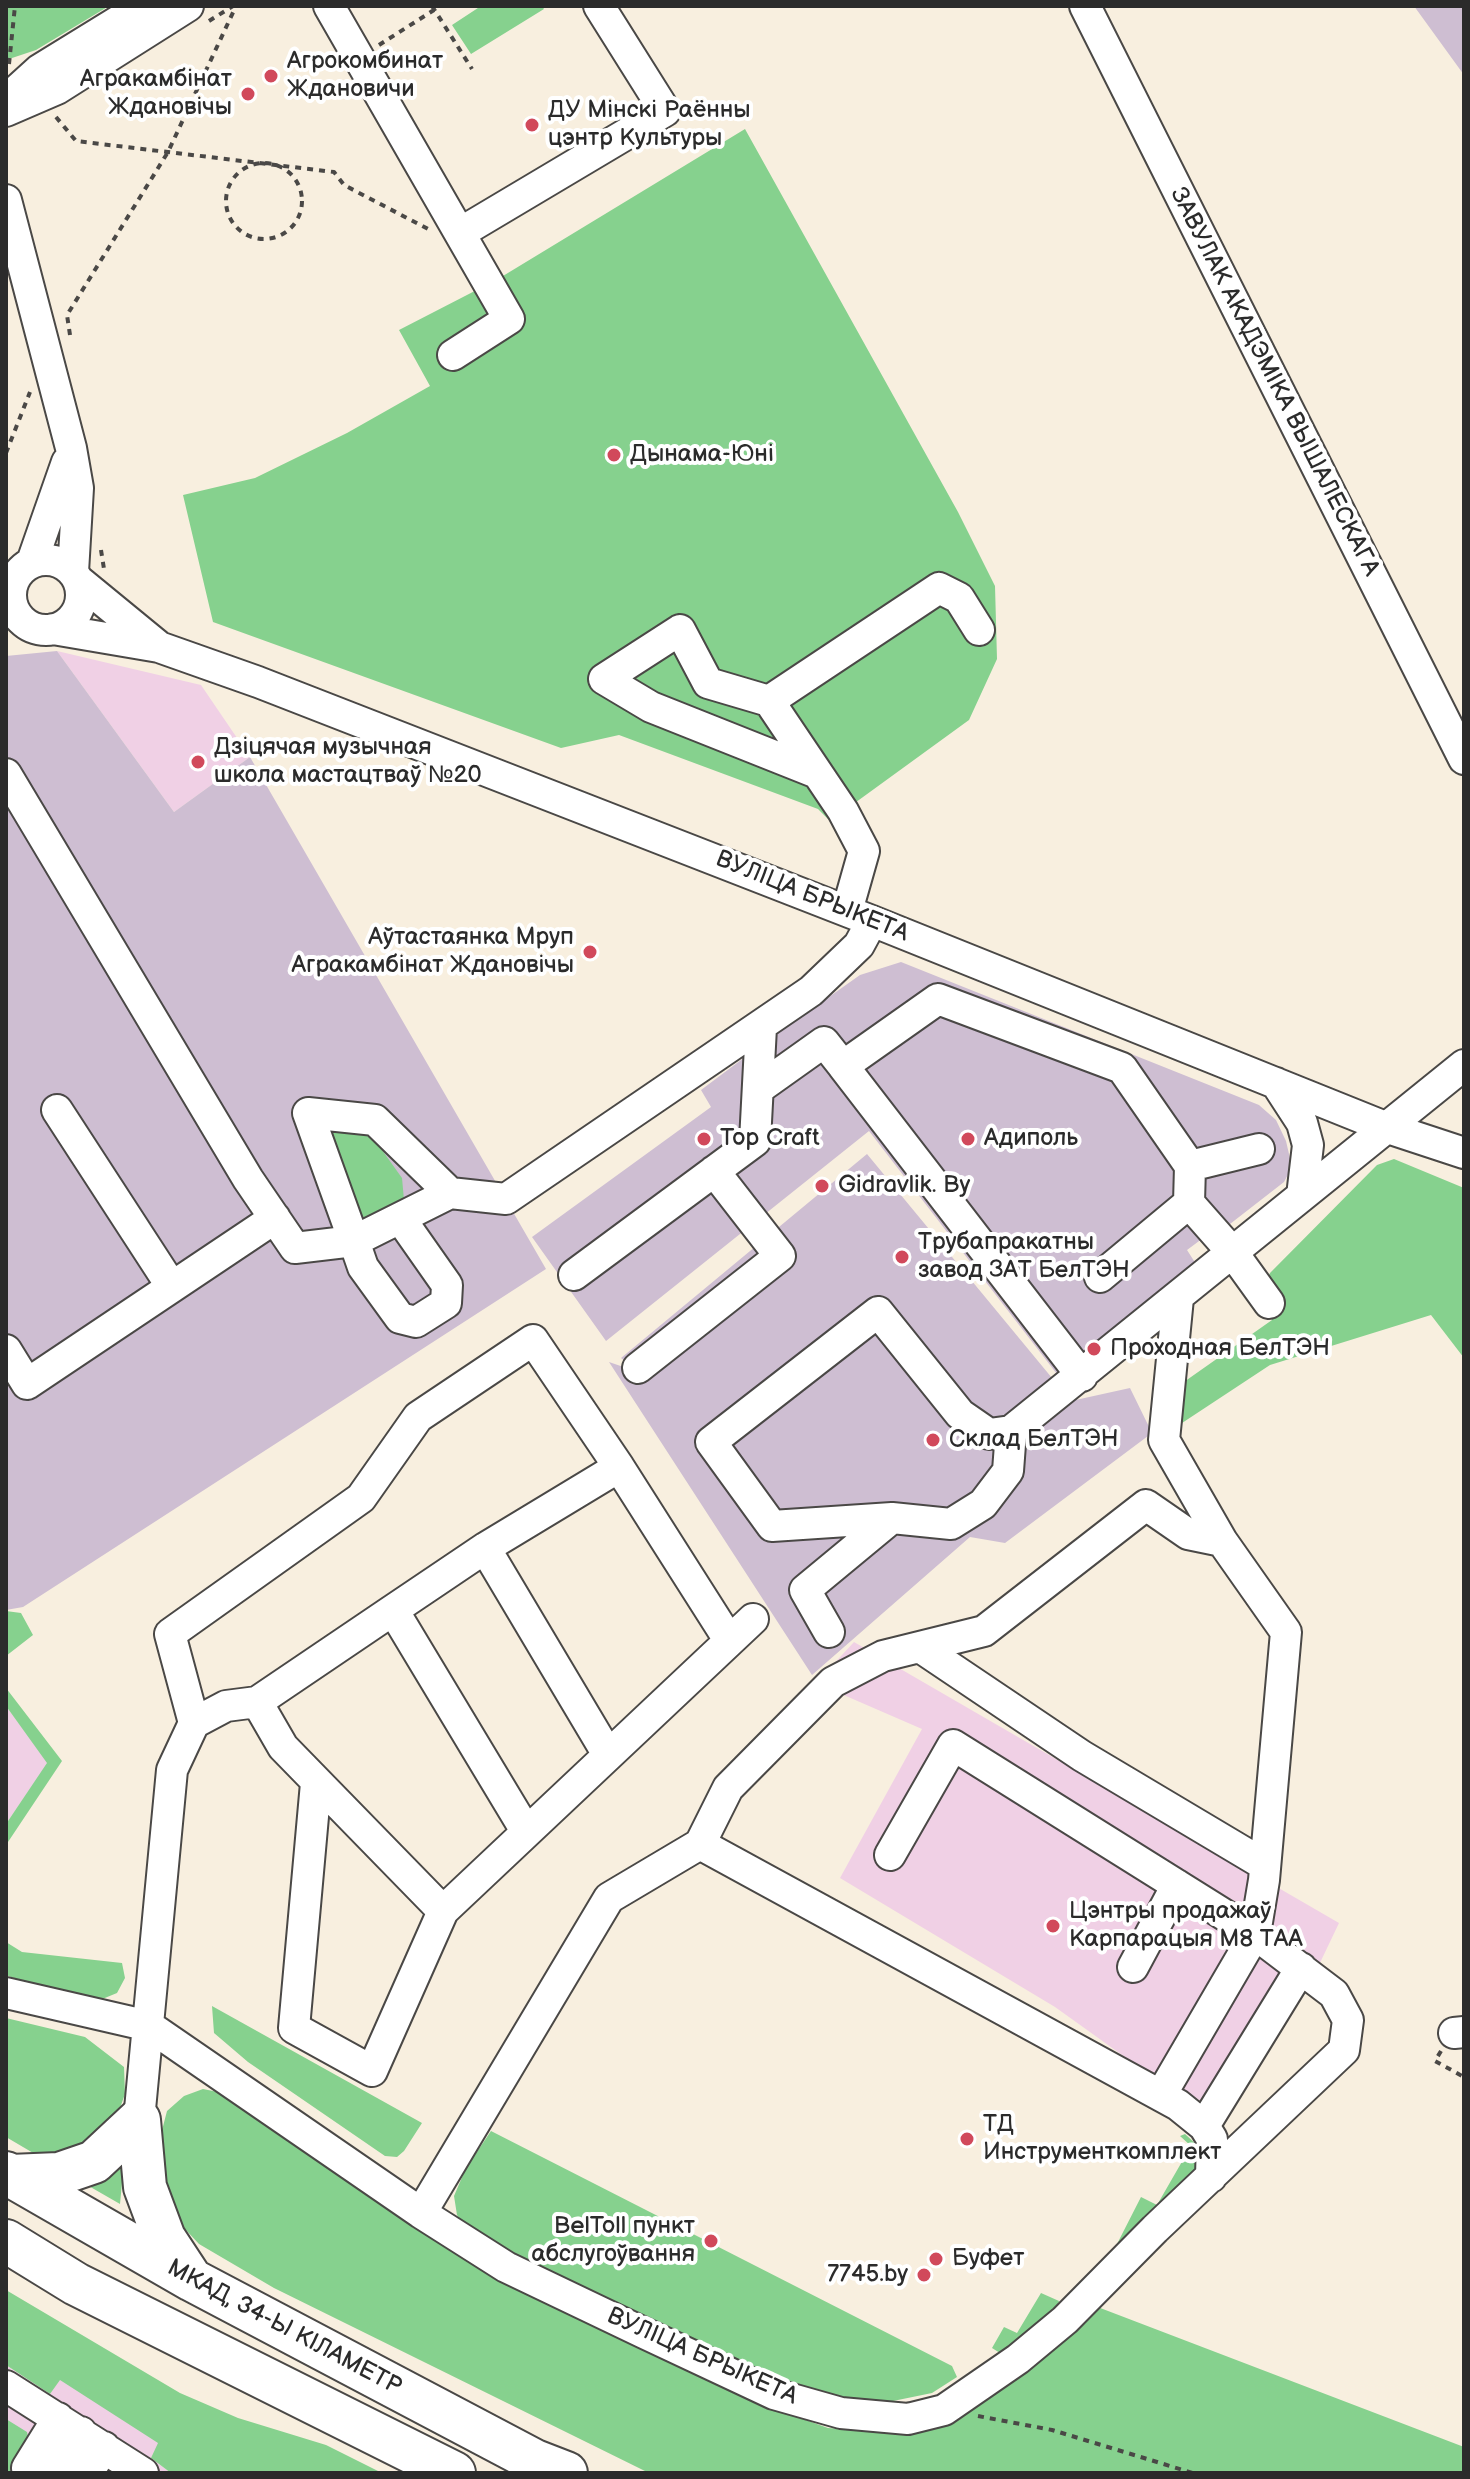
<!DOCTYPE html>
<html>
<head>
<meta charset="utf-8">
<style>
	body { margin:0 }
	#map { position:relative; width:1470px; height:2479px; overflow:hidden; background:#f8efdf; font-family:"Balsamiq Sans",sans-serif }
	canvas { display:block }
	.frame { position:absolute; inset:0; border:8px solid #2b2b2b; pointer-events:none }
</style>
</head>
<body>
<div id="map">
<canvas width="1470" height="2479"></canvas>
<div class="frame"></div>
</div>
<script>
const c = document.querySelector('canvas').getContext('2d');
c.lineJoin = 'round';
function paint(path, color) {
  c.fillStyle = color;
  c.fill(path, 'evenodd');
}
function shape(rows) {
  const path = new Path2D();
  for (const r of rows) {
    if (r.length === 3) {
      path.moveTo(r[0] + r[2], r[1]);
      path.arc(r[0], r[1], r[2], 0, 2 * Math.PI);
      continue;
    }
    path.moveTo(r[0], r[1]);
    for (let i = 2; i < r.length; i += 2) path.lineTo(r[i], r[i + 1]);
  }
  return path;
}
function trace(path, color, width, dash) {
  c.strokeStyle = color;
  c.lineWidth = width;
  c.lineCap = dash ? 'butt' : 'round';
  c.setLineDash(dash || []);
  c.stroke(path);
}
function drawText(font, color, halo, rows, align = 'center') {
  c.font = font + ' "Balsamiq Sans",sans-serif';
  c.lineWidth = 8;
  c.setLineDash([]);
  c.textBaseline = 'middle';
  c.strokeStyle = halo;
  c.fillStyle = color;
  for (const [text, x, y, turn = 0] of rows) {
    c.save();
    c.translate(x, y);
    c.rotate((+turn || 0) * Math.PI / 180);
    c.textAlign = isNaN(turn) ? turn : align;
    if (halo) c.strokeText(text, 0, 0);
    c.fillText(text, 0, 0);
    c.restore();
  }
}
paint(shape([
	[57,651,201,685,250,757,174,812],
	[854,1642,1339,1923,1318,1967,1222,2113,1129,2060,1055,2007,840,1878,922,1729,816,1683],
	[6,1706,48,1763,6,1824],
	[6,2365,50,2394,60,2379,159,2443,151,2458,171,2473,6,2473]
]), '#f0d0e5');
paint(shape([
	[1414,6,1464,6,1464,75],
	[57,651,174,812,250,757,546,1269,23,1607,6,1610,6,656],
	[901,962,1259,1105,1276,1120,1286,1141,1292,1167,1284,1182,1230,1224,1226,1221,1187,1250,1196,1264,1067,1387,869,1131,606,1341,532,1237,711,1107,701,1090,761,1045,860,975],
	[867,1154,1071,1401,1130,1388,1152,1433,1005,1543,970,1537,812,1675,609,1362,641,1373,621,1358]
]), '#cebed2');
paint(shape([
	[6,6,109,6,36,50,6,60],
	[481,6,542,6,544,9,471,54,452,25],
	[745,129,958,512,995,586,997,659,969,720,830,821,818,809,619,735,561,748,213,622,183,495,255,478,347,433,430,386,399,330,498,279],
	[325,1126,342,1126,372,1136,402,1178,404,1200,369,1221,357,1212],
	[1394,1159,1464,1188,1464,1358,1431,1315,1270,1365,1179,1425,1164,1396,1272,1320,1259,1296,1270,1273,1377,1165],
	[6,1611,21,1613,33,1635,6,1656],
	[6,1688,62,1761,6,1845,6,1824,47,1763,6,1706],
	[6,1942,22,1952,122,1963,125,1978,117,1993,95,2002,66,1998,6,1975],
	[212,2006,422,2123,404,2151,397,2157,385,2156,248,2062,214,2033],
	[6,2018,85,2037,124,2067,125,2094,115,2122,83,2150,40,2157,6,2137],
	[203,2089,228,2094,753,2401,828,2428,885,2432,944,2424,1095,2306,1464,2447,1464,2473,649,2473,274,2288,199,2244,170,2213,159,2176,160,2138,167,2111,184,2096],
	[491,2131,952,2366,957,2377,932,2393,893,2401,843,2405,768,2381,470,2235,457,2215,454,2196,466,2168],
	[1185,2134,1197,2145,1202,2175,1126,2248,1117,2244,1141,2197,1157,2205,1191,2146,1180,2136],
	[125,2151,120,2204,80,2181],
	[6,2290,180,2393,238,2418,326,2445,382,2473,171,2473,151,2458,158,2443,60,2380,50,2394,6,2365],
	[1041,2293,1059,2301,1057,2309,1007,2352,1000,2353,992,2348,1004,2327,1017,2333],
	[6,2419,27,2432,29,2441,9,2473,6,2473]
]), '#86d18e');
const minor = shape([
	[329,6,509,319,453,355],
	[1085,6,1464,759],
	[6,100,39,70,143,6],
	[6,111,57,89,188,6],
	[6,200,71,448,78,488,73,572],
	[460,233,665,111,599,6],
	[46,595,35],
	[32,562,67,462],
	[79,581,157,645],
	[53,629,159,647,258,682,872,921,1385,1127,1464,1153],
	[769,701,708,683,680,630,604,679,651,707,817,773],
	[6,774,248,1179,295,1248,354,1241,363,1267,400,1318,416,1322,446,1303,447,1285,400,1218],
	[847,911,864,851,843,811,769,701,939,588,959,598,979,630],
	[843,1066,1082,1376],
	[1276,1083,1302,1123,1308,1145,1302,1196],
	[758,1089,824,1042,843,1066,938,999,1122,1068,1190,1166,1189,1203,1233,1253,1269,1303],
	[57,1110,172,1287],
	[1190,1166,1259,1149],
	[450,1193,354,1241,308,1113,375,1120,450,1193,506,1199,811,991,859,945,872,921],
	[574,1275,755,1141,761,1027],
	[1100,1277,1189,1203],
	[6,1350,27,1384,275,1218],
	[638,1368,780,1256,714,1171],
	[619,1467,729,1640],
	[892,1518,772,1526,711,1442,878,1312,960,1414,989,1434,1011,1431],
	[485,1548,607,1753],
	[829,1632,805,1590,892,1518,951,1524,983,1504,1008,1471,1011,1431,1464,1065],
	[920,1647,1082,1756,1265,1865],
	[257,1702,393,1610],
	[194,1723,170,1634,361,1498,418,1417,533,1340,619,1467,485,1548,393,1610,526,1831],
	[316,1783,294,2028,372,2071,443,1911],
	[700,1844,728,1788,833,1682,883,1656,984,1631,1146,1505,1188,1534,1222,1541],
	[1133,1967,1177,1885],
	[6,1993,149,2026,421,2213,506,2267,644,2333,774,2394,841,2413,908,2419,944,2410,1018,2359,1065,2320,1155,2229,1344,2050,1348,2020,1334,1994,1255,1934,953,1745,890,1855],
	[1454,2033,1464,2032],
	[1161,2095,1255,1934,1264,1880,1286,1632,1222,1541,1164,1440,1178,1298],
	[139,2120,172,1770,194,1723,226,1706,257,1702,283,1747,443,1911,753,1619],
	[1204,2126,1301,1968],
	[421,2213,609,1898,700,1844,1178,2105,1204,2126,1212,2139,1211,2177],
	[6,2386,143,2473],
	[27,2468,58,2418],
	[55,2473,81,2432],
	[88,2473,104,2447]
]);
const highway = shape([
	[139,2120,145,2187,164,2238,189,2276],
	[6,2173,192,2280,535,2461,566,2473],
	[10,2176,59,2174,94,2162,139,2120],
	[6,2241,76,2284,454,2473]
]);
trace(minor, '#4a4846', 34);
trace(highway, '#4a4846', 46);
trace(shape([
	[432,6,472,69],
	[209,21,233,6],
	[379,45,434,10],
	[9,64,15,6],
	[56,117,76,141,334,172,344,185,428,229],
	[264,201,38],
	[70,335,67,315,168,152,236,6],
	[6,453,30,392],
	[101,550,104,569],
	[1441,2051,1435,2061,1464,2077],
	[978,2416,1052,2430,1193,2473]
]), '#4a4846', 4, [6, 6]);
trace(minor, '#fff', 30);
trace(highway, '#fff', 42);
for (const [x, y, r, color] of [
	[271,76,8,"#d1495b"],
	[248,94,8,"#d1495b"],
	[532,125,8,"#d1495b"],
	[614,455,8,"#d1495b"],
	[198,762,8,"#d1495b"],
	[590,952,8,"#d1495b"],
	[704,1139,8,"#d1495b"],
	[968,1139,8,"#d1495b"],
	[822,1186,8,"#d1495b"],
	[902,1257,8,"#d1495b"],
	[1094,1349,8,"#d1495b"],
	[933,1440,8,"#d1495b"],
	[1053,1926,8,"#d1495b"],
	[967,2139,8,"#d1495b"],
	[711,2241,8,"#d1495b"],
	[936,2259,8,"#d1495b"],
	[924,2275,8,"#d1495b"]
]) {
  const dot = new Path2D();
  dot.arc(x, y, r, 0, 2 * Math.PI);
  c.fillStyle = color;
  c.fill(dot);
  trace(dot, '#fff', 3);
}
drawText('24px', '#2b2b2b', '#fff', [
	["Агрокомбинат",287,62],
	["Ждановичи",287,90],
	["Агракамбінат",232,80,"right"],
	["Ждановічы",232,108,"right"],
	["ДУ Мінскі Раённы",548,111],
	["цэнтр Культуры",548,139],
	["Дынама-Юні",630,455],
	["Дзіцячая музычная",214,748],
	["школа мастацтваў №20",214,776],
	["Аўтастаянка Мруп",574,938,"right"],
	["Агракамбінат Ждановічы",574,966,"right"],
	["Top Craft",720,1139],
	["Адиполь",984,1139],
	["Gidravlik. By",838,1186],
	["Трубапракатны",918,1243],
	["завод ЗАТ БелТЭН",918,1271],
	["Проходная БелТЭН",1110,1349],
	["Склад БелТЭН",949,1440],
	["Цэнтры продажаў",1069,1912],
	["Карпарацыя М8 ТАА",1069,1940],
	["ТД",983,2125],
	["Инструменткомплект",983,2153],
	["BelToll пункт",695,2227,"right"],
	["абслугоўвання",695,2255,"right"],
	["Буфет",952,2259],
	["7745.by",908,2275,"right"]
], 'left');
drawText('24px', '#2b2b2b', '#fff', [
	["ЗАВУЛАК АКАДЭМІКА ВЫШАЛЕСКАГА",1274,382,63],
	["ВУЛІЦА БРЫКЕТА",812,897,22],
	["МКАД, 34-Ы КІЛАМЕТР",284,2328,28],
	["ВУЛІЦА БРЫКЕТА",702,2357,24]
]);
</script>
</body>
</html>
